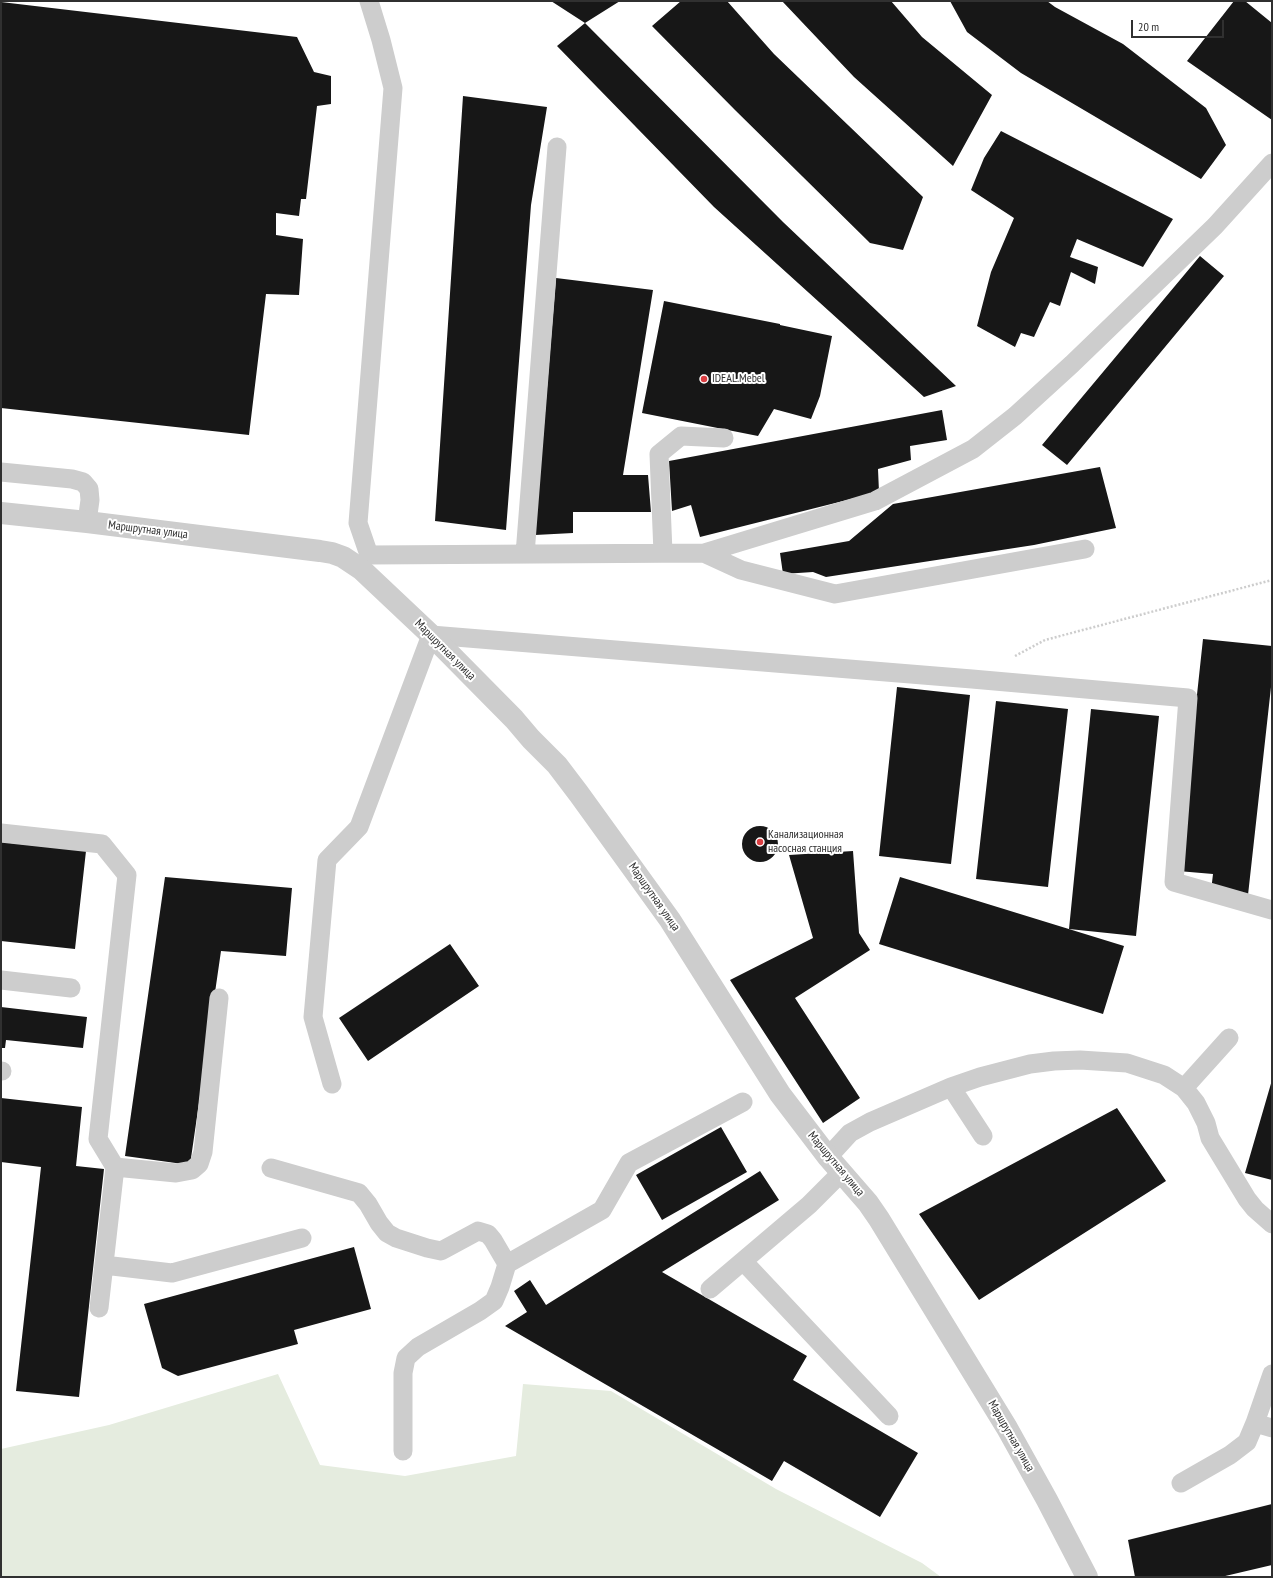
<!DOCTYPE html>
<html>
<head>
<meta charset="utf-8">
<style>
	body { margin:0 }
	#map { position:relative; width:1273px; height:1578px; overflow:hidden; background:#fff; font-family:"PT Sans Narrow",sans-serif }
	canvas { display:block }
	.frame { position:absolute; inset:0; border:2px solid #303030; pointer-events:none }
	.scale { position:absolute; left:1131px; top:20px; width:93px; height:18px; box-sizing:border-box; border:2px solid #303030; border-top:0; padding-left:5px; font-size:12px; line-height:14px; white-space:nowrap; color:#303030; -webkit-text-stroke:3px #fff; paint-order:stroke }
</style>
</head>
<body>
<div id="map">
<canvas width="1273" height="1578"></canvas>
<div class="frame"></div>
<div class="scale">20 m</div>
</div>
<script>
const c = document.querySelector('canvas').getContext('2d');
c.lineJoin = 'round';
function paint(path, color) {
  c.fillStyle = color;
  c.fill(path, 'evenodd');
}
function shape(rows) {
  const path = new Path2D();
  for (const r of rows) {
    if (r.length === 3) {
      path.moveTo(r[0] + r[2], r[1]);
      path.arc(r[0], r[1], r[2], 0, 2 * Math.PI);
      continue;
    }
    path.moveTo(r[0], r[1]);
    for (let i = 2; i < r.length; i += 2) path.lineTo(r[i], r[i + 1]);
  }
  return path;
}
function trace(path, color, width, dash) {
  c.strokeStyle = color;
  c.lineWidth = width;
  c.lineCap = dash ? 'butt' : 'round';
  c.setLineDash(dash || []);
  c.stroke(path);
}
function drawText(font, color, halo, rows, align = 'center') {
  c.font = font + ' "PT Sans Narrow",sans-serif';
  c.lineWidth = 4;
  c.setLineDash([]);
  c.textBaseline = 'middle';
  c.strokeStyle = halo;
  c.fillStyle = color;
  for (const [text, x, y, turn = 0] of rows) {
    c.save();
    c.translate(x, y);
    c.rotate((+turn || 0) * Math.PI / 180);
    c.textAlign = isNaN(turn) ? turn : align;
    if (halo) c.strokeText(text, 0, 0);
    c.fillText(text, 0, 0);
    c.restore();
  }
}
paint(shape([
	[278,1374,320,1465,405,1476,516,1456,523,1384,611,1391,776,1489,922,1563,941,1577,1,1577,1,1449,109,1425]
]), '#e5ecdf');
paint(shape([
	[551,1,620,1,585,23],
	[681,1,727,1,774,54,923,197,903,250,870,243,735,110,652,26],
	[782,1,891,1,922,37,992,95,953,166,854,77],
	[950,1,1047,1,1055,7,1123,44,1206,108,1226,145,1201,179,1021,73,967,32],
	[1234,1,1245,1,1272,23,1272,120,1187,61],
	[1,2,297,37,314,72,331,76,331,104,317,106,306,199,301,199,299,216,276,213,276,235,303,239,299,295,266,294,249,435,1,408],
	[585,23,783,222,956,386,924,397,714,207,557,46],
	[463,96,547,107,531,205,506,530,435,521],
	[1001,131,1173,219,1143,267,1077,239,1070,257,1098,267,1095,284,1071,272,1060,306,1050,302,1034,337,1021,333,1015,347,977,326,991,272,1014,218,971,190,984,158],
	[1200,256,1224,276,1067,465,1042,445],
	[556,278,653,290,623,475,648,475,651,512,573,512,573,533,535,535],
	[664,301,780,324,780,325,832,336,820,396,811,419,774,409,758,436,642,413],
	[942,410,947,440,910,446,911,460,878,469,879,492,700,537,691,505,672,511,669,461],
	[1100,467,1116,528,1034,545,826,577,813,572,783,574,780,553,849,541,893,504],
	[1203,639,1272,646,1272,678,1248,895,1211,891,1213,874,1178,871],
	[897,687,970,695,951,864,879,856],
	[996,701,1068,709,1048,887,976,879],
	[1091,709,1159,716,1136,936,1069,929],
	[760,844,18],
	[1,842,86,851,75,949,1,941],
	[853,851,859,933,870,950,795,998,860,1098,823,1123,730,980,813,938,789,855],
	[165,877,292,888,286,956,221,951,190,1165,125,1156],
	[900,877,1124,946,1103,1014,879,944],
	[450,944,479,986,368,1061,339,1018],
	[1,1007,87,1017,83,1048,6,1040,5,1048,1,1048],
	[1272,1080,1272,1180,1245,1173],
	[1,1098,82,1107,76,1166,104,1169,79,1397,16,1391,41,1167,1,1162],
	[1117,1108,1166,1181,979,1300,919,1214],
	[721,1127,747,1172,662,1220,636,1175],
	[760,1171,779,1200,662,1272,807,1356,793,1380,918,1453,880,1517,784,1461,772,1481,505,1326,527,1312,514,1291,530,1280,546,1305],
	[354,1247,371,1309,294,1330,298,1344,178,1376,162,1368,144,1304],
	[1272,1504,1272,1565,1221,1577,1135,1577,1128,1540]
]), '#171717');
trace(shape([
	[1015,656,1045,640,1272,580]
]), '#cdcdcd', 2.5, [2, 2]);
trace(shape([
	[369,1,381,40,393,88,358,523,369,555,704,553,741,570,835,594,1085,549],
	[1,472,72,479,83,482,89,489,90,500,87,522],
	[663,553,659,454,681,436,724,438],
	[704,553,875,501,973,449,1015,416,1072,364,1215,226,1272,163],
	[525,554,557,147],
	[1,833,102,844,127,875,98,1139,115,1167,99,1308],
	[1,980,71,988],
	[1,1071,2,1071],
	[332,1084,313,1017,327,860,359,827,431,635,972,679,1188,698,1174,882,1272,910],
	[951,1087,983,1136],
	[1184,1088,1229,1038],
	[828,1157,850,1133,870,1122,951,1087,980,1077,1030,1064,1054,1061,1080,1060,1127,1063,1164,1075,1184,1088,1196,1103,1206,1123,1210,1138,1247,1199,1255,1209,1272,1224],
	[115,1167,176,1173,192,1170,199,1164,203,1152,219,998],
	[271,1168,359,1193,368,1204,379,1223,387,1233,396,1238,427,1248,441,1251,478,1231,488,1234,493,1240,507,1264],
	[743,1261,889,1416],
	[104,1265,172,1273,302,1238],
	[710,1289,809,1205,841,1173],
	[1272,1374,1255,1423,1272,1428],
	[403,1451,403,1373,406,1358,418,1347,480,1311,494,1301,500,1287,507,1264,602,1210,629,1163,743,1102],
	[1181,1483,1230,1455,1247,1442,1255,1423]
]), '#cdcdcd', 19);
trace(shape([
	[1,513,87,522,320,551,332,553,343,557,361,569,431,635,514,719,531,739,557,765,579,794,670,920,780,1094,828,1157,868,1203,879,1219,1007,1428,1047,1500,1087,1577]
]), '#cdcdcd', 22);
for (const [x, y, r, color] of [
	[704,379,4,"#db3e42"],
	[760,842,4,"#db3e42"]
]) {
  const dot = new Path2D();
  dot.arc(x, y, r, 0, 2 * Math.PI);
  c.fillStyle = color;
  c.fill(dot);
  trace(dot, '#fff', 1.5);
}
drawText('12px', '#303030', '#fff', [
	["IDEAL.Mebel",712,379],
	["Канализационная",768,835],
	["насосная станция",768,849]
], 'left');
drawText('12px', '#303030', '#fff', [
	["Маршрутная улица",148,530,7],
	["Маршрутная улица",445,650,45],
	["Маршрутная улица",654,897,55],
	["Маршрутная улица",836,1164,50],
	["Маршрутная улица",1011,1436,60]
]);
</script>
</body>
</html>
